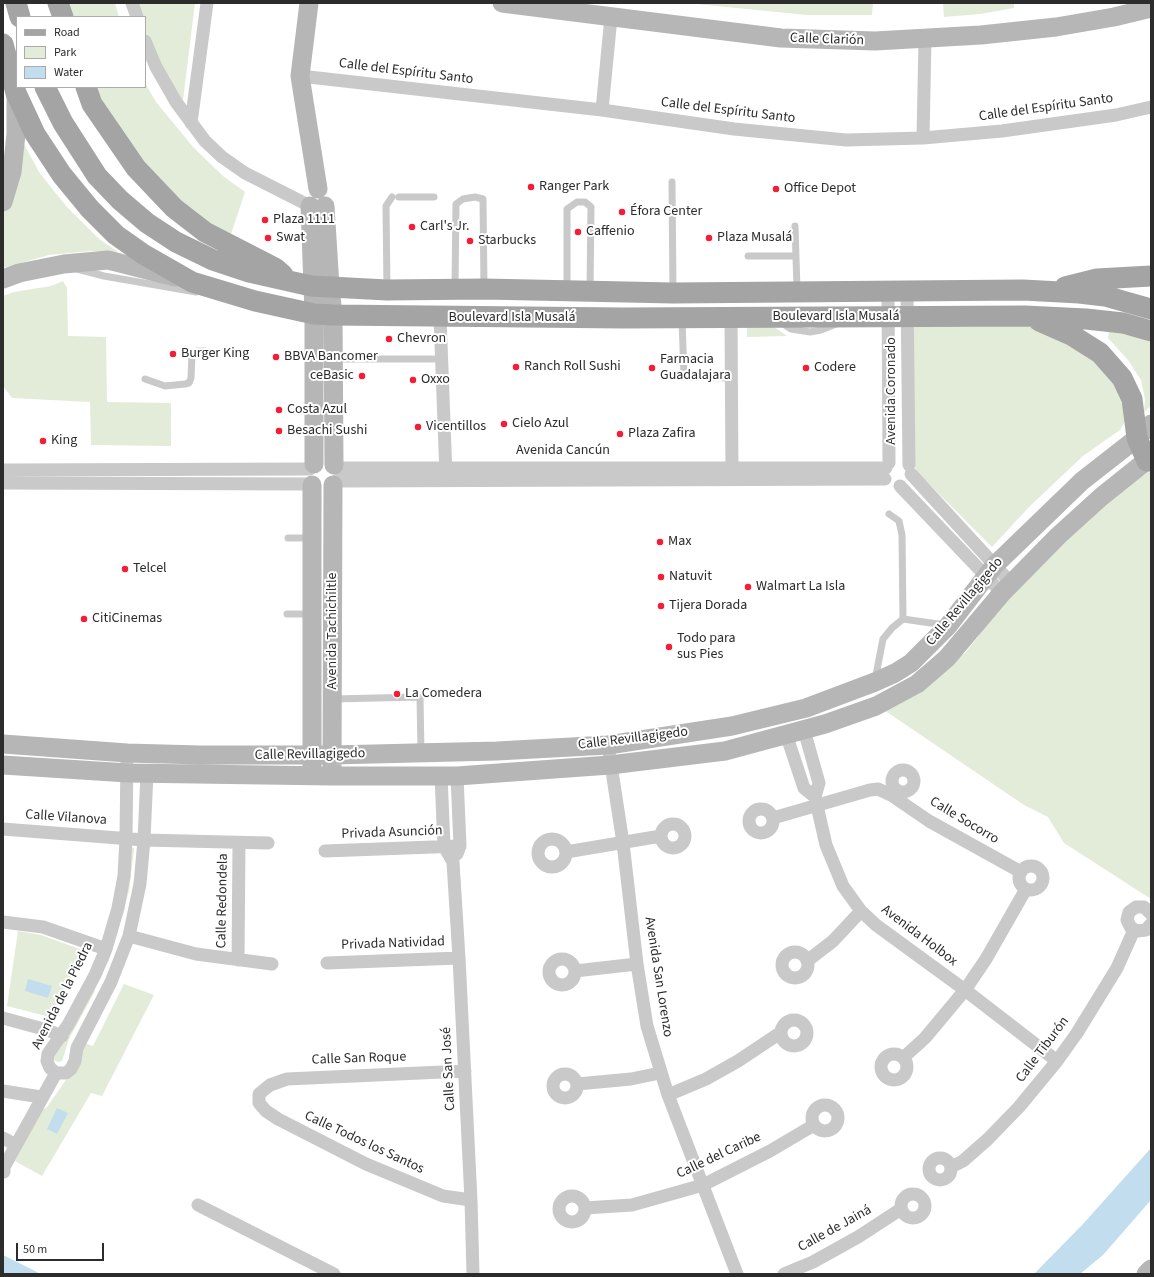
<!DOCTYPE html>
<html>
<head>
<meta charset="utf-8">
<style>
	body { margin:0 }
	#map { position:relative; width:1154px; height:1277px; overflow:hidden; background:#fff; font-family:"Source Sans 3",sans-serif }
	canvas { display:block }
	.frame { position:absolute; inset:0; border:4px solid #2c2c2c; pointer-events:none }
	.legend { position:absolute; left:16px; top:16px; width:130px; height:72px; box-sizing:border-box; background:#fff; border:1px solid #ababab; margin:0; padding:5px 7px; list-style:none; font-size:12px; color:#2c2c2c }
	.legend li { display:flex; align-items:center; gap:8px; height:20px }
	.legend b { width:20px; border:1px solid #ababab }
	.scale { position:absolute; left:16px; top:1243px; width:88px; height:18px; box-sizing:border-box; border:2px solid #2c2c2c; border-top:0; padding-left:5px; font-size:12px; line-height:14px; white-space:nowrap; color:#2c2c2c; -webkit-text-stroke:3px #fff; paint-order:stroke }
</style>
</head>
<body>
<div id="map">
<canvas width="1154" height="1277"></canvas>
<div class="frame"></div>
<ul class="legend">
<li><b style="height:5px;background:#a4a4a4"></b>Road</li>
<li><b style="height:11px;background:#e3ecd8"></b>Park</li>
<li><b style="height:11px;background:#c2deee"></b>Water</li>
</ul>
<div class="scale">50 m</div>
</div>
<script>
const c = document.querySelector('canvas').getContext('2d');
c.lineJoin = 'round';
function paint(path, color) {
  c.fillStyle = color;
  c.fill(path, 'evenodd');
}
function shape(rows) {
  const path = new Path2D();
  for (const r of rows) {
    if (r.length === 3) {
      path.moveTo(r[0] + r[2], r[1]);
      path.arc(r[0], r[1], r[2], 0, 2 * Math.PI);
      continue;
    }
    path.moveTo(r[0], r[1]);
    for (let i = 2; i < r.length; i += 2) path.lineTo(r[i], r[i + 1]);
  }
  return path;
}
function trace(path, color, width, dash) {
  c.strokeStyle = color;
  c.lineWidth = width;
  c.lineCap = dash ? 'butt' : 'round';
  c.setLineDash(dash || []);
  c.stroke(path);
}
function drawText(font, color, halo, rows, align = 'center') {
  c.font = font + ' "Source Sans 3",sans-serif';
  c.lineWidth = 4;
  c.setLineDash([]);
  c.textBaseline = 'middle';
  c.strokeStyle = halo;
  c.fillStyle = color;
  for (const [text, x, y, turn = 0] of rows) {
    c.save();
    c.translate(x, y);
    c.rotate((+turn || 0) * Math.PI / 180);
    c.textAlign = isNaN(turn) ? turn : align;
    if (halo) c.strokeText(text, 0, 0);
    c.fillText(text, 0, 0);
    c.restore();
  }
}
paint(shape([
	[62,3,115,3,119,17,67,17],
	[133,3,195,3,182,108,145,38,145,17,137,17],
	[686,3,873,3,872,15,807,15],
	[943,3,1014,3,1014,8,980,14,944,17],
	[145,83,156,102,194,148,223,176,245,192,230,237,196,220,146,175,89,87,145,87],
	[16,129,39,172,54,191,67,207,99,239,118,252,91,251,49,255,3,268,3,207],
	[63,281,67,288,68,336,106,337,107,402,171,403,171,446,91,445,90,402,12,398,3,386,3,296,14,292,51,286],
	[1019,315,1104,354,1128,416,1120,430,1083,456,1029,507,992,547,917,472,914,465,914,320],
	[1111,317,1151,325,1151,406,1144,412,1145,399,1141,380,1128,360,1108,338],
	[747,319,766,321,787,336,747,337],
	[1151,467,1151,899,1064,843,1048,817,1024,805,884,710,965,653,978,637,988,620,1040,559],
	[132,847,134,849,129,891,109,960,103,970],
	[18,931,41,935,85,951,50,1017,7,1006],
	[124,984,154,995,102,1096,91,1093,42,1176,15,1161,42,1110,47,1107,68,1077,84,1043,93,1046],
	[94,988,95,991,69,1039,62,1061,58,1062,52,1059]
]), '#e3ecd8');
paint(shape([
	[28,979,52,986,48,998,25,991],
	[57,1108,68,1113,57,1134,47,1129],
	[1151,1148,1151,1200,1103,1255,1080,1274,1034,1274,1083,1224],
	[3,1255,35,1271,40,1274,3,1274]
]), '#c2deee');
trace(shape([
	[672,182,673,292],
	[399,197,434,197],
	[795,226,797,289],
	[748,256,796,256],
	[77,269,104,276,196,292],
	[455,287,456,204,463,199,475,197,483,199,484,287],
	[387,289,386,206,392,197],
	[567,289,567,209,577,202,585,202,591,207,590,290],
	[682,319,684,377,731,378],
	[782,323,791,329,810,332,821,330,836,324],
	[334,359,441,359],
	[145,379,165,386,185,384,189,383,191,378,192,354,197,351,205,351],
	[889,514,899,521,902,535,903,619,945,625],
	[288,538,312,538],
	[287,614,312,614],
	[875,680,883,639,892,628,903,619],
	[333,699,420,697,421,753]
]), '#c9c9c9', 7);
trace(shape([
	[132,3,137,17],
	[145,41,156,67,176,102,205,141,222,157,245,173,310,206,317,206],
	[300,76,602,110,734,129,846,140,923,138,1002,131,1116,115,1151,107],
	[602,110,611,17],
	[191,123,207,3],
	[923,138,925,39],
	[907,292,909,465],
	[888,293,889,463],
	[440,317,446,475],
	[731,317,732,475],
	[336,468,886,468],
	[3,470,310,469],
	[911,474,1011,583],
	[336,481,885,479],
	[3,483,311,484],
	[900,486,1002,593],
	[804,730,819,783,815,797,826,845,843,886,861,911,876,925,965,990,1057,1061],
	[786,734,804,788,815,797],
	[608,745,623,843,637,964,647,1026,668,1095,737,1274],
	[127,753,126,838,124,876,118,908,106,949,95,975,68,1025,48,1054,47,1061,50,1068,56,1073,66,1073,71,1069,75,1061,77,1048,111,982,129,936,140,884,144,840,147,773],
	[903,781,11],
	[441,776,444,846,453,862,459,958,471,1200,473,1274],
	[896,790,891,795,929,821,1021,872],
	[761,821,12],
	[773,818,870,790,878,789,891,795],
	[673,836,12],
	[3,829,144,840,268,843],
	[552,853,14],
	[325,851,460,846],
	[566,852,661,836],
	[457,854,460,846,457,776],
	[1031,878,12],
	[1151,914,1144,907,1136,907,1129,912,1127,920,1131,928,1138,931,1146,930,1151,924],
	[3,922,43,927,106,949],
	[129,936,196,954,272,964],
	[795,965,13],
	[562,972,13],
	[238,960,239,843],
	[807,961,833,941,861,911],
	[327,963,459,958],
	[575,971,637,964],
	[3,1018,47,1030,62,1036],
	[794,1033,13],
	[894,1067,13],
	[904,1057,925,1038,965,990,986,959,1026,889],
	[465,1071,287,1079,270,1085,259,1094,259,1103,266,1111,278,1119,366,1164,443,1196,471,1200],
	[565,1086,12],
	[577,1084,631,1079,660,1073],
	[3,1091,41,1097],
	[668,1095,706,1079,738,1061,780,1033],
	[825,1118,13],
	[3,1138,16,1145],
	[940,1169,11],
	[951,1167,963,1161,988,1139,1019,1107,1057,1061,1077,1033,1117,968,1134,930],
	[4,1172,4,1167,56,1073],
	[913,1206,12],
	[572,1209,13],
	[198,1205,334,1274],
	[585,1208,632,1205,703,1185,770,1151,814,1125],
	[784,1274,813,1262,858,1237,901,1209]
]), '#c9c9c9', 13);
trace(shape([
	[309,3,300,76,318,189],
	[502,3,781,38,875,41,981,35,1056,27,1114,17,1151,8],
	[3,202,12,172,16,134,16,93],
	[310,206,314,314,314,464],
	[325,206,330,287,333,315,334,465],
	[3,279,19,273,64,264,108,260,175,277],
	[3,744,127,753,200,755,332,755,497,751,608,745,732,726,806,708,875,682,895,673,911,663,948,626,994,566,1082,481,1137,438,1151,424],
	[3,765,128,773,332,776,457,776,610,765,725,751,825,724,876,706,917,684,947,658,1002,593,1058,536,1101,497,1151,457],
	[332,767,333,485],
	[312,768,312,485],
	[1146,1274,1151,1269]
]), '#b6b6b6', 19);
trace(shape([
	[16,3,20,17],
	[58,3,63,17],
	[3,44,16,93,35,134,62,175,90,209,116,235,143,254,192,282,255,301,314,314,333,315,624,318,1025,316,1086,319,1123,323,1151,331],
	[45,87,63,123,97,176,120,200,147,223,176,242,213,260,249,272,311,286,387,290,484,289,673,293,1023,290,1079,293,1105,296,1151,309],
	[86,87,92,104,136,168,174,208,205,232,275,268,283,275],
	[1065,287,1097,279,1151,276],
	[1039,321,1073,336,1100,353,1122,378,1132,399,1137,438,1147,461,1151,459]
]), '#a4a4a4', 21);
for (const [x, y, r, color] of [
	[531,187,4,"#f41d35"],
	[776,189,4,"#f41d35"],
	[622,212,4,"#f41d35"],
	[265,220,4,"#f41d35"],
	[412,227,4,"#f41d35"],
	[578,232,4,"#f41d35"],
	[268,238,4,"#f41d35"],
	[709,238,4,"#f41d35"],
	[470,241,4,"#f41d35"],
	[389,339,4,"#f41d35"],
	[173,354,4,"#f41d35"],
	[276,357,4,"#f41d35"],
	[516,367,4,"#f41d35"],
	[652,368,4,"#f41d35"],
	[806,368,4,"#f41d35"],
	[362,376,4,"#f41d35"],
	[413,380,4,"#f41d35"],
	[279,410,4,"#f41d35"],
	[504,424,4,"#f41d35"],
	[418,427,4,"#f41d35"],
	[279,431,4,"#f41d35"],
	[620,434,4,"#f41d35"],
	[43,441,4,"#f41d35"],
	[660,542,4,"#f41d35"],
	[125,569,4,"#f41d35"],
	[661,577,4,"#f41d35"],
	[748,587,4,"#f41d35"],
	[661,606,4,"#f41d35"],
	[84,619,4,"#f41d35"],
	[669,647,4,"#f41d35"],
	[397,694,4,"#f41d35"]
]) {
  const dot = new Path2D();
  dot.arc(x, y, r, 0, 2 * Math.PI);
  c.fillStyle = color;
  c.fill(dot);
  trace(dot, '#fff', 1.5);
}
drawText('14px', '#2c2c2c', '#fff', [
	["Calle Clarión",827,40,2],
	["Calle del Espíritu Santo",406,72,7],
	["Calle del Espíritu Santo",1046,108,-8],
	["Calle del Espíritu Santo",728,111,7],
	["Boulevard Isla Musalá",836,317],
	["Boulevard Isla Musalá",512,318],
	["Avenida Coronado",892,391,-90],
	["Avenida Cancún",563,451],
	["Calle Revillagigedo",965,602,-50],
	["Avenida Tachichiltle",333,631,-90],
	["Calle Revillagigedo",633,739,-7],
	["Calle Revillagigedo",310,755,-1],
	["Calle Vilanova",66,818,4],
	["Calle Socorro",964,821,31],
	["Privada Asunción",392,833,-2],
	["Calle Redondela",223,901,-89],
	["Avenida Holbox",919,936,37],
	["Privada Natividad",393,944,-2],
	["Avenida San Lorenzo",658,977,81],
	["Avenida de la Piedra",63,996,-63],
	["Calle Tiburón",1043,1050,-53],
	["Calle San Roque",359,1059,-2],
	["Calle San José",449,1069,-93],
	["Calle Todos los Santos",364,1143,25],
	["Calle del Caribe",719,1156,-25],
	["Calle de Jainá",835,1229,-29]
]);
drawText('14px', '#2c2c2c', '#fff', [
	["Ranger Park",539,187],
	["Office Depot",784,189],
	["Éfora Center",630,212],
	["Plaza 1111",273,220],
	["Carl's Jr.",420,227],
	["Caffenio",586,232],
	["Swat",276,238],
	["Plaza Musalá",717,238],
	["Starbucks",478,241],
	["Chevron",397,339],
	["Burger King",181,354],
	["BBVA Bancomer",284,357],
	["Farmacia",660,360],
	["Guadalajara",660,376],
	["Ranch Roll Sushi",524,367],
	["Codere",814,368],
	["ceBasic",354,376,"right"],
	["Oxxo",421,380],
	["Costa Azul",287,410],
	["Cielo Azul",512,424],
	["Vicentillos",426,427],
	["Besachi Sushi",287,431],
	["Plaza Zafira",628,434],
	["King",51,441],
	["Max",668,542],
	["Telcel",133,569],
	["Natuvit",669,577],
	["Walmart La Isla",756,587],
	["Tijera Dorada",669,606],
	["CitiCinemas",92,619],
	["Todo para",677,639],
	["sus Pies",677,655],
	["La Comedera",405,694]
], 'left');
</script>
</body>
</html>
